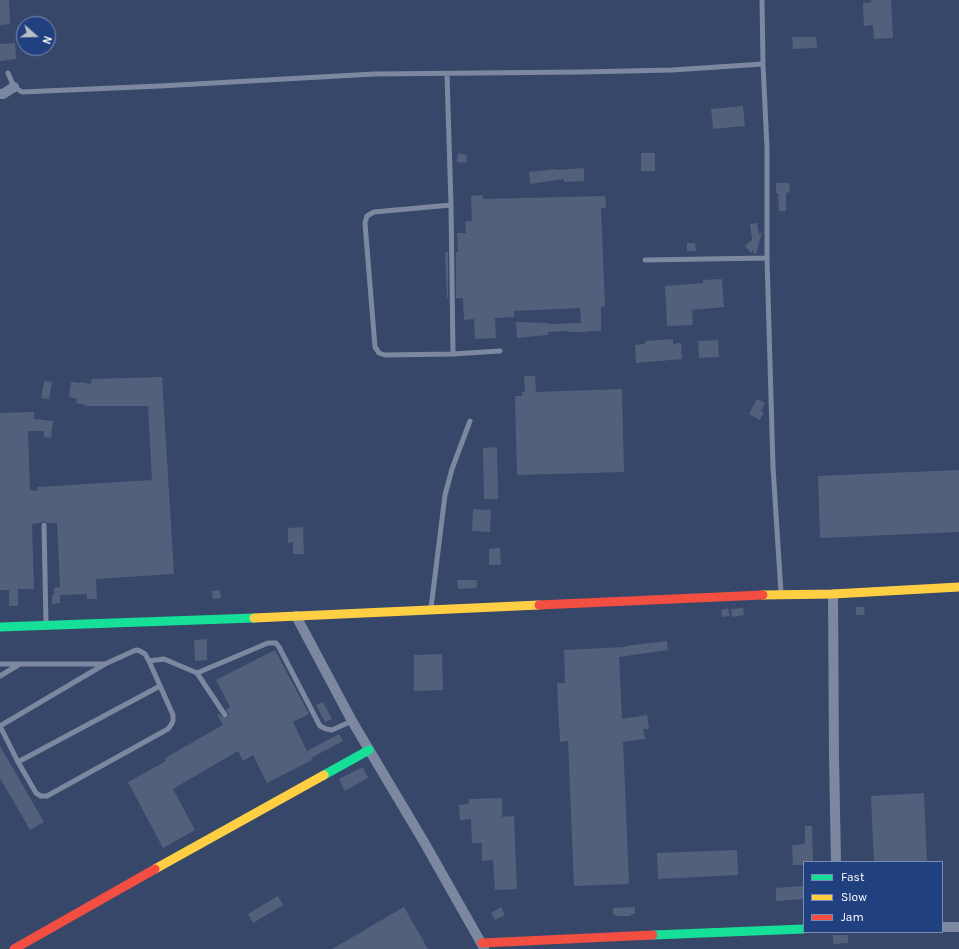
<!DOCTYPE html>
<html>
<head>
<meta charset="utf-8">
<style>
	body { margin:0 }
	#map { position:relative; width:959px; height:949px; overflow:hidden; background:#374769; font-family:Karla,sans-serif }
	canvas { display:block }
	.legend { position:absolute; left:803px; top:861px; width:140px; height:72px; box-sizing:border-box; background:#21407f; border:1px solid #7a8cb2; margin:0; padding:5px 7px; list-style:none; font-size:12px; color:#fff }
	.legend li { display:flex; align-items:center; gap:8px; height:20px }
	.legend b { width:20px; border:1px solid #7a8cb2 }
	.north { position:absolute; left:16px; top:16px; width:40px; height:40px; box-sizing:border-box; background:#21407f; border:1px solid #7a8cb2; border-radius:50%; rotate:110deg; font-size:11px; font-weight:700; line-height:16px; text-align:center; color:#fff }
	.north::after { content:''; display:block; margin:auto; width:14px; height:18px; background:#b9bfca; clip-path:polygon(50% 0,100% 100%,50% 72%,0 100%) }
</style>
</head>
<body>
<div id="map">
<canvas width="959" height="949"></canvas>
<ul class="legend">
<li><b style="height:5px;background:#16e098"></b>Fast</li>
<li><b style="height:5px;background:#ffcf43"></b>Slow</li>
<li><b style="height:5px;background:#f24e42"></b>Jam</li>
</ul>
<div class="north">N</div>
</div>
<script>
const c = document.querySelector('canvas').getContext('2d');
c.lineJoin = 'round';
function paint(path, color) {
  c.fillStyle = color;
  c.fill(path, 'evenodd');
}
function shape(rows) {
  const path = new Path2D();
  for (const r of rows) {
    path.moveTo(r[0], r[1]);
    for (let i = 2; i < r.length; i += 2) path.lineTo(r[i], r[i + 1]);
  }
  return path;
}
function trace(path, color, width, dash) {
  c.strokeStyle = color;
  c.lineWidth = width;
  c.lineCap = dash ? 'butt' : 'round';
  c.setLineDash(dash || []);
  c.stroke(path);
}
paint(shape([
	[0,0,9,0,10,24,0,25],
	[871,0,891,0,893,38,874,39,873,25,864,26,863,3,871,2],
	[792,37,816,37,817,48,793,49],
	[15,43,16,59,0,61,0,44],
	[743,106,745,126,713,129,711,109],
	[458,153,467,155,466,163,457,162],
	[641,153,655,153,655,171,641,171],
	[584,168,584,181,564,182,564,179,530,184,529,172,556,169,556,170],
	[776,183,789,183,790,192,786,193,786,211,779,211,778,193,776,193],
	[483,195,483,199,605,196,606,208,601,208,605,306,601,307,601,331,588,331,588,332,569,332,569,331,548,332,548,335,517,338,516,322,548,323,548,324,581,323,580,308,514,311,514,317,495,318,496,338,475,339,474,319,464,320,463,298,456,298,456,252,458,252,457,233,466,233,465,222,472,221,471,196],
	[757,223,759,235,762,232,756,254,754,254,753,250,751,253,745,246,752,240,750,224],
	[687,243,695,243,696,251,687,251],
	[445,252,448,252,448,298,447,298],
	[722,279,724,307,692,310,693,325,667,326,665,286,703,283,703,280],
	[673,339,673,344,681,343,682,359,636,363,635,345,645,344,645,341],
	[718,340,719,357,699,358,698,341],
	[524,376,535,376,536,392,622,389,624,472,517,475,515,396,522,396,522,392,525,392],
	[162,377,174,574,96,579,97,599,87,599,87,594,60,595,60,603,52,604,52,595,54,595,54,588,60,587,57,523,47,523,44,521,40,523,32,524,34,589,18,589,18,606,9,606,9,590,0,590,0,413,34,412,34,419,53,421,51,438,44,437,44,431,28,431,30,490,37,491,38,487,152,480,148,406,85,406,86,405,76,403,77,399,69,397,71,382,80,383,80,382,91,384,92,379],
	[44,381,52,382,49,399,41,398],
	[757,399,765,403,761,411,764,412,760,420,749,414],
	[497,447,498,499,484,499,483,448],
	[959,470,959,532,820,538,818,476],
	[473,509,491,510,490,532,472,531],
	[303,527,304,554,293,554,293,542,288,543,288,528],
	[500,548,501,565,489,565,489,549],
	[457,580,477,580,477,588,458,589],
	[220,590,221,598,213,599,212,591],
	[856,607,864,607,865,615,856,615],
	[728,608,730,616,722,617,721,610],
	[743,608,744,615,732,617,731,609],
	[207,639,207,660,195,661,194,640],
	[667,641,668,650,619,657,622,719,647,715,649,729,643,729,645,739,623,742,629,884,574,886,568,741,560,742,557,683,565,683,564,650,626,647,625,646],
	[275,650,309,714,293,722,307,751,339,734,343,741,311,758,312,760,267,783,253,755,243,761,238,751,173,789,195,830,163,848,128,782,166,761,165,758,223,725,217,715,219,714,223,718,227,718,229,715,226,710,230,707,216,680],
	[442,654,443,690,414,691,414,655],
	[323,702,332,719,325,722,316,705],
	[0,746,44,822,30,830,0,778],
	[363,767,368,778,345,791,339,779],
	[924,793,927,862,874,862,871,796],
	[502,798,502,817,514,816,517,889,495,890,493,860,482,861,482,843,472,843,471,819,460,820,459,805,469,804,469,799],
	[805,826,812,826,813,862,804,862,804,865,793,865,792,845,805,844],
	[737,850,738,875,658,879,657,853],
	[804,886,804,899,776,901,776,888],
	[278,896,283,905,253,923,248,914],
	[404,907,428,949,332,949],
	[501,907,505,915,495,920,491,913],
	[635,907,635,914,631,914,631,916,616,916,616,915,613,915,613,908],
	[833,935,848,935,848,943,833,944]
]), '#52607b');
trace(shape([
	[762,0,763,64,767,148,767,258,773,467,781,593],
	[8,73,14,87,22,92,160,86,374,74,580,72,672,70,763,64],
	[447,74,451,205,453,354],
	[451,205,374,212,367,216,365,223,375,347,379,353,385,355,453,354,500,351],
	[645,260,767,258],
	[44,525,46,624],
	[431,608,445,495,452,469,470,421],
	[136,650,140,651,145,654,149,661,173,715,173,721,171,725,168,729,47,796,41,796,36,793,18,762,0,726,105,664,136,650],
	[149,661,164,659,197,673,268,643,276,643,279,647,320,726,326,729,332,730,352,721],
	[0,664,104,664],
	[197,673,225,715],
	[0,676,20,664],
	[18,762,160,686]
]), '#7c88a0', 5);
trace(shape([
	[0,94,3,94,14,87],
	[833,594,834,757,836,862],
	[296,616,352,721,424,842,484,948],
	[942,927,959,927]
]), '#7c88a0', 10);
trace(shape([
	[0,627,254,618],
	[324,775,369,750],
	[653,935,804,929]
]), '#16e098', 9);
trace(shape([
	[763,595,833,594,959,587],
	[254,618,539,605],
	[155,869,324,775]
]), '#ffcf43', 9);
trace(shape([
	[539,605,763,595],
	[482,943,653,935],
	[14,949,155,869]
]), '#f24e42', 9);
</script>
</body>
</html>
